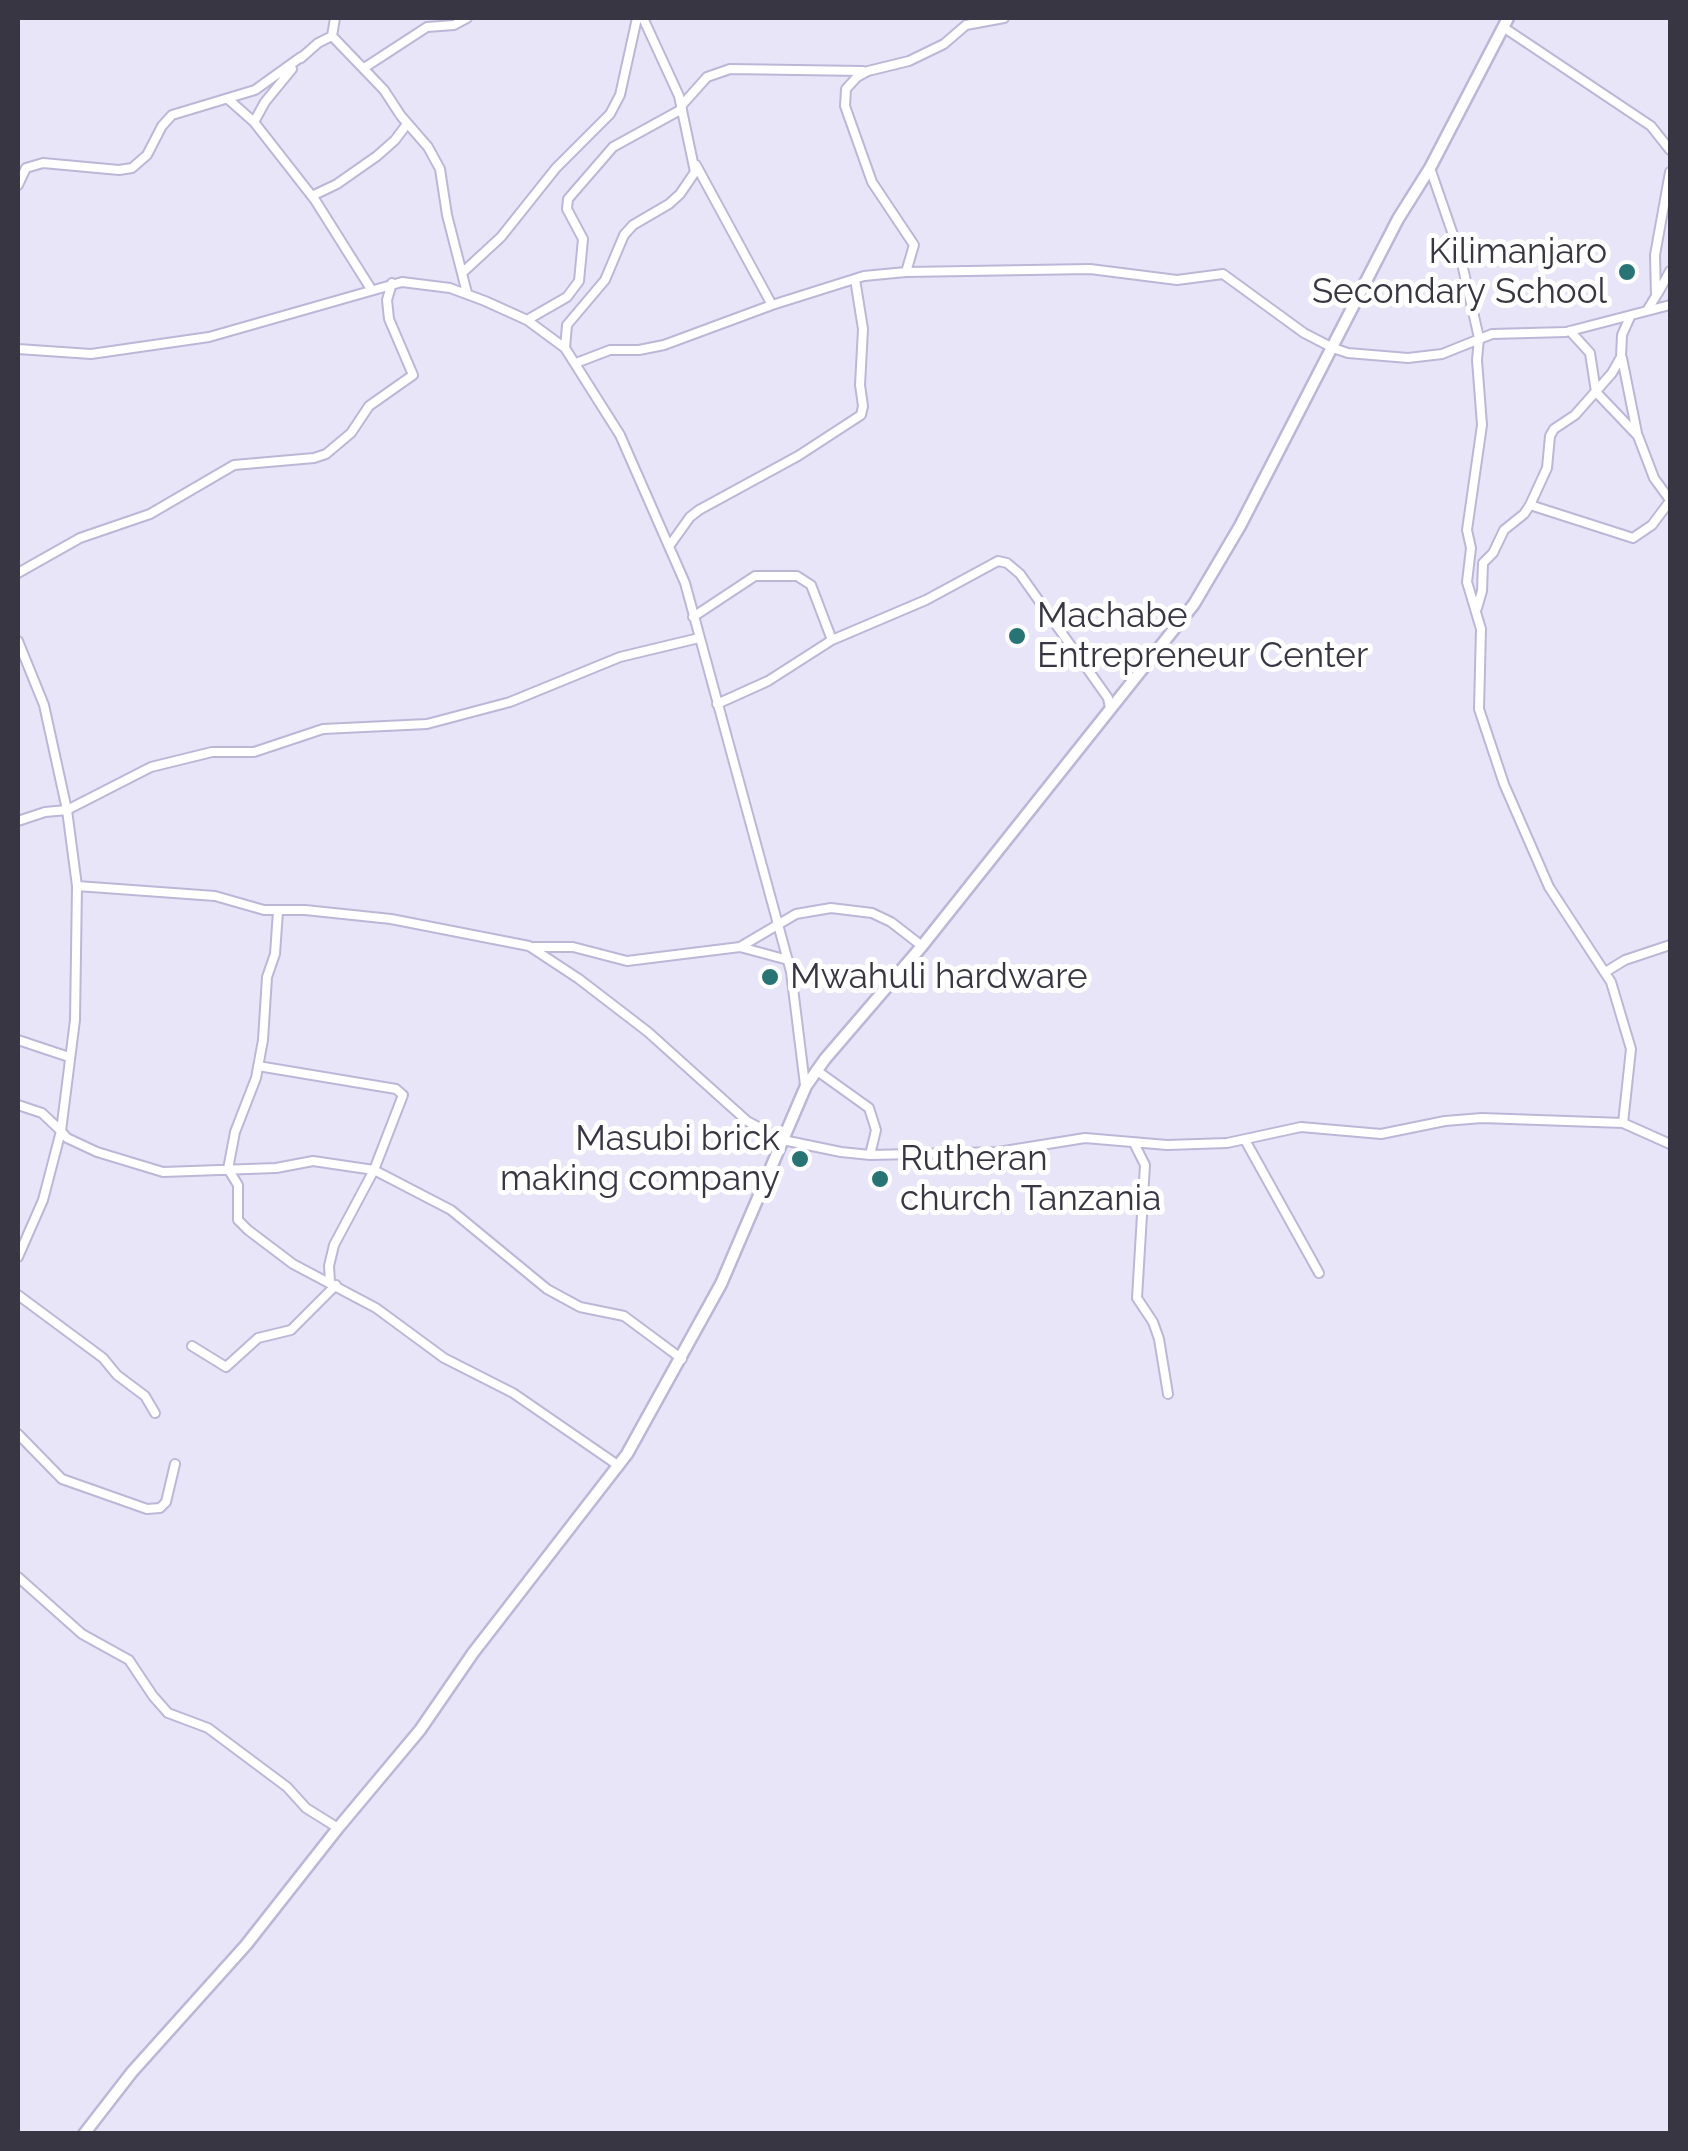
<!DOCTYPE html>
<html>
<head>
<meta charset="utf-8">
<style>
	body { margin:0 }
	#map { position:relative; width:1688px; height:2151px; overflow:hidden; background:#e8e5f9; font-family:Raleway,sans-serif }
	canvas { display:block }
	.frame { position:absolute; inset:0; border:20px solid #383643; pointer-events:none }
</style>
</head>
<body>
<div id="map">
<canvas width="1688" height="2151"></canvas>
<div class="frame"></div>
</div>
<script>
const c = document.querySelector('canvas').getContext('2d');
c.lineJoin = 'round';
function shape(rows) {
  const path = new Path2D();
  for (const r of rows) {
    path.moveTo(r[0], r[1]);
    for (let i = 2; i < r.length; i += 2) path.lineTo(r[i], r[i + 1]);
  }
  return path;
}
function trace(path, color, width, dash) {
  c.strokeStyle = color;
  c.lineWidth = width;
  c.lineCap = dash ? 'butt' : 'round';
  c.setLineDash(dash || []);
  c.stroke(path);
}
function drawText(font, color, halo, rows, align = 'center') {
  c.font = font + ' Raleway,sans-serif';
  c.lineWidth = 10;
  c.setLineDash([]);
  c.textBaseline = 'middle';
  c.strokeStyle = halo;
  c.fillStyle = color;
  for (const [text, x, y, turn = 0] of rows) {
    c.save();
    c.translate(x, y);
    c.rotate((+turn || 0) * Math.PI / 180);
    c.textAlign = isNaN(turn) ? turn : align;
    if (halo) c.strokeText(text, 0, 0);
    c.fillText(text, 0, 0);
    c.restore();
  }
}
const minor = shape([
	[335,18,332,36,384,90,401,116,428,147,440,169,447,215,467,293],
	[1503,27,1651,126,1670,150],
	[301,58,318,43,332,36],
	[364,68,427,27,454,25,467,18],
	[228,99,254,122,315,200,371,289],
	[682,105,707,77,730,69,863,71],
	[254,122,265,102,292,69],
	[696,165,772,305],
	[1430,168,1460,255,1479,338,1477,360,1482,425,1467,530,1471,548,1467,582,1481,629,1479,709,1504,784,1549,887,1611,982,1631,1049,1623,1123],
	[18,185,26,168,43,163,119,170,132,168,147,155,162,126,172,115,255,90,301,57],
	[312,196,337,184,377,156,395,140,407,124],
	[906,272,914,245,872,182,845,106,846,89,857,77,868,71,909,61,944,44,966,25,1004,18],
	[462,273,501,237,556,168,610,114,620,95,637,18],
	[1658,293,1670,271],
	[1648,309,1656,296,1655,255,1670,172],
	[527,320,567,297,579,281,583,239,567,209,568,199,613,147,682,109],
	[1570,331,1590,353,1596,392,1638,436,1654,478,1670,500],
	[565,348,567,325,605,280,624,235,633,225,669,204,680,194,695,172,679,96,643,18],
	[18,349,91,354,209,337,402,282,450,288,485,301,527,320,565,348,620,435,685,583,791,972,805,1085],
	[1622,358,1637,433],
	[576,363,610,350,639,350,664,345,772,305,864,276,906,272,1090,269,1177,280,1223,274,1304,333,1333,348,1348,353,1408,358,1442,354,1492,334,1566,332,1670,305],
	[1530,505,1633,538,1652,525,1670,501],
	[670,545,690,517,699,510,798,456,861,415,863,406,860,385,863,329,855,279],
	[18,573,80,538,150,514,234,465,314,458,326,454,351,433,369,406,413,375,389,319,387,300,392,283],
	[1477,608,1482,591,1483,563,1493,553,1504,530,1524,514,1530,505,1547,468,1550,436,1554,429,1575,415,1612,373,1621,357,1622,335,1630,317],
	[693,617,755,576,797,576,811,585,832,640],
	[18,641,44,705,67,810,77,886,75,1020,61,1131,67,1138,97,1152,163,1172,276,1168,313,1161,374,1170,451,1210,547,1289,580,1307,624,1316,682,1359],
	[717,704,768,681,832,640,926,600,998,561,1007,563,1020,574,1108,698,1110,708],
	[18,821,45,812,67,810,151,767,212,752,254,752,323,729,427,724,510,702,620,657,699,638],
	[77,886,215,896,264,910,305,910,391,919,529,946,579,979,648,1032,747,1121,783,1140,841,1152,870,1155,998,1152,1085,1138,1167,1145,1227,1143,1301,1127,1381,1134,1445,1121,1482,1118,1623,1123,1670,1144],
	[278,911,275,954,267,977,263,1040,256,1078,235,1132,228,1169,238,1185,238,1220,248,1230,293,1264,376,1308,444,1358,513,1393,619,1466],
	[534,947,573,947,627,961,740,947,788,960],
	[740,947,796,914,831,908,872,913,891,922,922,946],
	[1607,971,1625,960,1670,945],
	[18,1040,69,1057],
	[258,1066,396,1089,403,1095,374,1170,334,1245,329,1266,330,1282],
	[816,1070,869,1108,876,1130,870,1155],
	[18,1105,42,1113,61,1131,43,1200,18,1257],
	[1245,1140,1319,1273],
	[1134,1143,1145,1165,1137,1298,1153,1322,1159,1339,1168,1394],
	[18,1295,103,1358,117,1375,145,1396,155,1413],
	[192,1346,226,1367,258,1338,291,1330,336,1285],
	[18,1434,62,1479,147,1509,160,1508,166,1502,175,1464],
	[18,1577,82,1634,129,1660,153,1696,168,1713,208,1728,287,1787,306,1808,338,1828]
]);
const tertiary = shape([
	[84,2134,132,2072,246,1945,338,1828,420,1730,473,1653,627,1454,721,1284,806,1086,825,1059,922,946,1194,604,1240,526,1398,219,1430,168,1508,18]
]);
trace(minor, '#bcb7d7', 12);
trace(tertiary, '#bcb7d7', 15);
trace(minor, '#fff', 8);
trace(tertiary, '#fff', 10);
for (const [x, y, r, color] of [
	[1627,272,10,"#287374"],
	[1017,636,10,"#287374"],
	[770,977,10,"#287374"],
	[800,1159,10,"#287374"],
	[880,1179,10,"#287374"]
]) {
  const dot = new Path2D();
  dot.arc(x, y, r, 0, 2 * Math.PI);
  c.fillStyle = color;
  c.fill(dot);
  trace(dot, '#fff', 4);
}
drawText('35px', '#383643', '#fff', [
	["Kilimanjaro",1607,252,"right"],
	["Secondary School",1607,292,"right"],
	["Machabe",1037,616],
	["Entrepreneur Center",1037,656],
	["Mwahuli hardware",790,977],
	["Masubi brick",780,1139,"right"],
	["making company",780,1179,"right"],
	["Rutheran",900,1159],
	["church Tanzania",900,1199]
], 'left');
</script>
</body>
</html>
